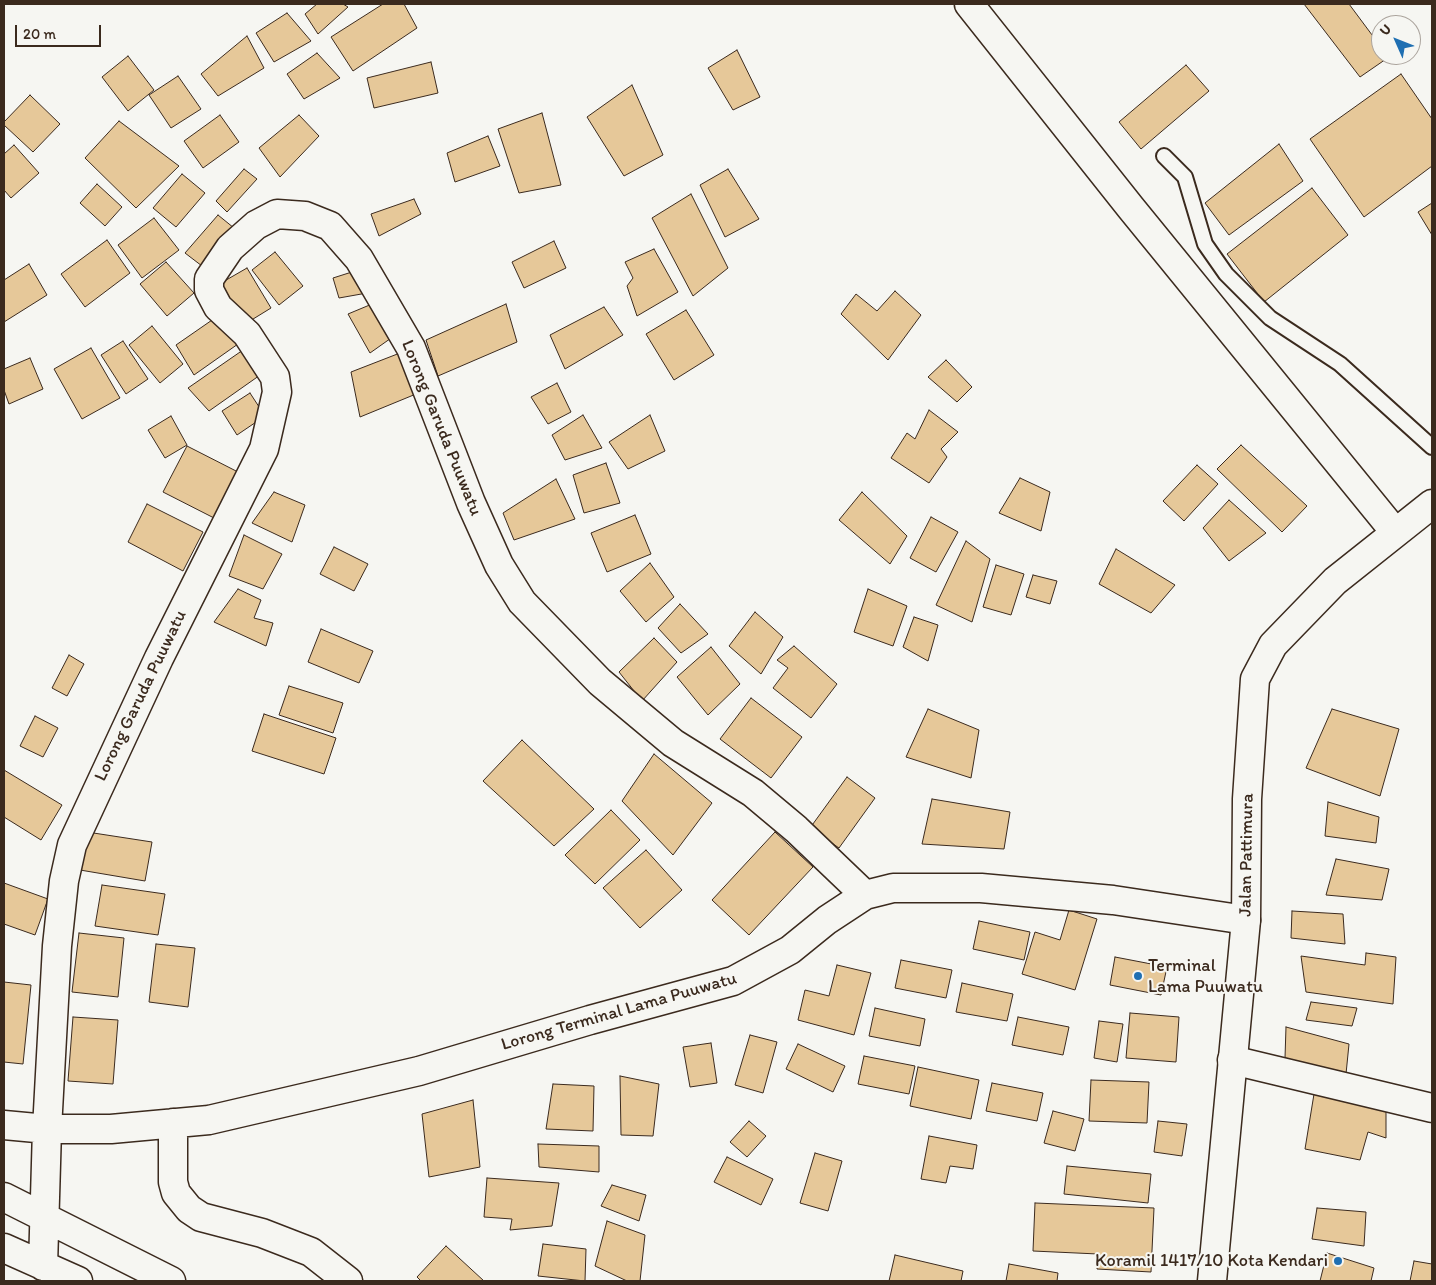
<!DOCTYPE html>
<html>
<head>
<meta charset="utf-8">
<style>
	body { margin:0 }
	#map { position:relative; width:1436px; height:1285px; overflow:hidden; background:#f6f6f2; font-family:Itim,sans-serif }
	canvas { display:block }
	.frame { position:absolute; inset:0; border:5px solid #3b2a1e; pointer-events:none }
	.north { position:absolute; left:1371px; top:15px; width:50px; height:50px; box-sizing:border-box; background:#f6f6f2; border:1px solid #aba49d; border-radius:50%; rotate:314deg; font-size:14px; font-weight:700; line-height:20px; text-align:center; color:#3b2a1e }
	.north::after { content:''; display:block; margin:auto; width:18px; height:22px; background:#1f6fb2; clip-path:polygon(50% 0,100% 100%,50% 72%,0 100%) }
	.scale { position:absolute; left:15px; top:25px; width:86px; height:22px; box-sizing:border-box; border:2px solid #3b2a1e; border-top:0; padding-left:6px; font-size:15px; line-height:18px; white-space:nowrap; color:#3b2a1e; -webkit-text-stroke:4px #f6f6f2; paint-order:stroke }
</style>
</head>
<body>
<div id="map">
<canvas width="1436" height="1285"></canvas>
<div class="frame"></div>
<div class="north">U</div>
<div class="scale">20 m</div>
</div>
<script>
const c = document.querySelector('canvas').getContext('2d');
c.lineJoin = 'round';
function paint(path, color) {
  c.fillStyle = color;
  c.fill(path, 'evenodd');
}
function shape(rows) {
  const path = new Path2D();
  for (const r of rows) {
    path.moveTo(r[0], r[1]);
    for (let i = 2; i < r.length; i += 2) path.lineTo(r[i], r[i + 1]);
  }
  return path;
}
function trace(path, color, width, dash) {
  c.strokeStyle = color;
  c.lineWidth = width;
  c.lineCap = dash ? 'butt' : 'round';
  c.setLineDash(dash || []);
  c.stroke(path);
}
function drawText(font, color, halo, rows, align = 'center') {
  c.font = font + ' Itim,sans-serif';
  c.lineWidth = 4;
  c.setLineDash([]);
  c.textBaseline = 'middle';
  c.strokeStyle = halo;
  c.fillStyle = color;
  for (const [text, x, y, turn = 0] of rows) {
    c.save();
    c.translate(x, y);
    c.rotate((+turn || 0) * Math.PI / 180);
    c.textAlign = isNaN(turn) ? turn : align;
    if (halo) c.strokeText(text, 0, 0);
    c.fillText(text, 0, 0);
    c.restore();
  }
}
const building = shape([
	[317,4,343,4,348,7,318,34,305,14,317,4],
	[383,4,404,4,417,28,353,71,331,37,383,4],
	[1304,4,1349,4,1381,47,1381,55,1389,57,1360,77,1304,4],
	[287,13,311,41,274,62,256,33,287,13],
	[247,36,264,68,218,96,201,74,247,36],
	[737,50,760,97,733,110,708,68,737,50],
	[317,53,340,78,304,99,287,74,317,53],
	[128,56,154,90,128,111,102,77,128,56],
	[431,62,438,93,374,108,367,78,431,62],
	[1186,65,1209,91,1141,149,1119,122,1186,65],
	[1401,74,1432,119,1432,166,1364,217,1310,139,1401,74],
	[178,76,201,109,171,128,149,95,178,76],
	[632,85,663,155,624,176,587,117,632,85],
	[30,95,60,124,33,152,4,125,4,122,30,95],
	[542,113,561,185,519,193,498,129,542,113],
	[220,115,239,142,203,168,184,141,220,115],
	[299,115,319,136,280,177,259,148,299,115],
	[119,121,179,166,136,208,85,158,119,121],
	[488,136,500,166,455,182,447,153,488,136],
	[1279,144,1303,181,1229,235,1205,203,1279,144],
	[14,145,39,173,11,198,4,190,4,154,14,145],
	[244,169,257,179,227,212,216,201,244,169],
	[728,169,759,219,725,237,700,185,728,169],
	[182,174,205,193,176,227,153,208,182,174],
	[97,184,122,207,105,226,80,203,97,184],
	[1312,188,1348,235,1264,302,1227,254,1312,188],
	[691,194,728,268,693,296,652,218,691,194],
	[414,199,421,214,379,236,371,214,414,199],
	[1432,203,1432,235,1418,212,1432,203],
	[218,215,234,228,202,266,185,253,218,215],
	[154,218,179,250,142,278,118,245,154,218],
	[107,240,130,273,85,307,61,274,107,240],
	[554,241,566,268,524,288,512,262,554,241],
	[654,249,678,292,637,316,627,286,633,278,625,262,654,249],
	[275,252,303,286,279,305,252,270,275,252],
	[166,262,194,293,167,316,140,284,166,262],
	[29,264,47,295,4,322,4,280,29,264],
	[247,268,271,308,245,324,221,283,247,268],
	[355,271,367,293,339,298,333,278,355,271],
	[895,291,921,315,888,360,841,314,856,294,877,311,895,291],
	[372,304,394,336,370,353,348,314,372,304],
	[506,304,517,342,438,376,426,340,506,304],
	[604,307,623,335,565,369,550,335,604,307],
	[686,310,714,355,674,380,646,334,686,310],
	[215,318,238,344,194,375,176,345,215,318],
	[152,326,183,364,160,383,129,345,152,326],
	[123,341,148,379,126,394,101,355,123,341],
	[91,348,120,398,82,419,54,369,91,348],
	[243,350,263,373,209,411,188,388,243,350],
	[400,353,416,394,360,417,351,372,400,353],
	[30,358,43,389,9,404,4,390,4,369,30,358],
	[946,360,972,387,957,402,928,377,946,360],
	[557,383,571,412,548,424,531,397,557,383],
	[250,393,265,416,237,435,222,411,250,393],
	[929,410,958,432,941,449,947,457,929,483,891,458,907,433,915,439,929,410],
	[583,415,602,448,565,460,552,435,583,415],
	[650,415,665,451,628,469,609,442,650,415],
	[171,416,187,445,165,458,148,430,171,416],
	[1241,445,1307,506,1282,532,1217,469,1241,445],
	[187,446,240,473,216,519,163,492,187,446],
	[606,463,620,503,584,513,573,475,606,463],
	[1197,465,1218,484,1184,521,1163,501,1197,465],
	[1020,478,1050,492,1041,531,999,513,1020,478],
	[556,479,575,519,514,540,503,513,556,479],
	[274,492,305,505,292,542,252,523,274,492],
	[862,492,907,536,890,564,839,520,862,492],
	[1229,500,1266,533,1229,561,1203,528,1229,500],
	[147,504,203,532,183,571,128,542,147,504],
	[635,515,651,554,607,572,591,533,635,515],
	[931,517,958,532,936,572,910,558,931,517],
	[244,535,282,554,263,589,229,576,244,535],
	[966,541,990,559,972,622,936,605,966,541],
	[334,547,368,564,354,591,320,574,334,547],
	[1116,549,1175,585,1151,613,1099,584,1116,549],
	[650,563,674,597,646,622,620,591,650,563],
	[996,565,1024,574,1011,615,983,607,996,565],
	[1033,575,1057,581,1050,604,1026,597,1033,575],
	[238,589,261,600,254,618,273,623,266,646,214,622,238,589],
	[868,589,907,606,893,646,854,632,868,589],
	[680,604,708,634,681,653,658,628,680,604],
	[755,612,783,637,761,674,729,646,755,612],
	[914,617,938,625,928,661,903,647,914,617],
	[321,629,373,651,359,683,308,662,321,629],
	[654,638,677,662,642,701,619,672,654,638],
	[794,646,837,684,811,718,773,688,788,668,777,660,794,646],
	[711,647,740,684,708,715,677,677,711,647],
	[69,655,84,664,67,696,52,688,69,655],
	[289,686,343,703,333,733,279,715,289,686],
	[751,698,802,737,771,778,720,739,751,698],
	[928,709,979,730,971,778,906,757,928,709],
	[1332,709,1399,729,1380,796,1306,768,1332,709],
	[264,714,336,738,324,774,252,751,264,714],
	[35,716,58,728,43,757,20,746,35,716],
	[522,740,594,809,554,846,483,781,522,740],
	[654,754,712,803,673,855,622,801,654,754],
	[4,770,62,805,41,840,4,817,4,770],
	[847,777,875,798,839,848,810,828,847,777],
	[932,799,1010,812,1004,849,922,844,932,799],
	[1328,802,1379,817,1376,843,1325,836,1328,802],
	[611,810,640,840,595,884,565,855,611,810],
	[87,832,152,842,145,881,80,870,87,832],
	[775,832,813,867,749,935,712,900,775,832],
	[646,850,682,890,640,928,603,888,646,850],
	[1336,859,1389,869,1382,900,1326,895,1336,859],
	[4,883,48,899,35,935,4,924,4,883],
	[102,885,165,894,158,935,95,926,102,885],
	[1069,910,1097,919,1075,990,1022,974,1035,932,1060,940,1069,910],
	[1292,911,1343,914,1345,944,1291,938,1292,911],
	[979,921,1030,932,1024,960,973,949,979,921],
	[79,933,124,938,118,997,72,992,79,933],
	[156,944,195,948,188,1007,149,1002,156,944],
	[1366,953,1396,957,1393,1004,1306,992,1301,956,1365,965,1366,953],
	[1115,957,1167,967,1161,995,1110,985,1115,957],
	[901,960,952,970,946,998,895,988,901,960],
	[837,965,871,973,854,1035,798,1020,805,990,829,996,837,965],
	[4,982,31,985,23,1064,4,1062,4,982],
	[962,983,1013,994,1007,1021,956,1012,962,983],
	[1311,1002,1357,1008,1352,1026,1306,1020,1311,1002],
	[875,1008,925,1019,920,1046,869,1036,875,1008],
	[1130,1013,1179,1017,1176,1062,1126,1058,1130,1013],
	[73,1017,118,1020,113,1084,68,1081,73,1017],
	[1018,1017,1069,1027,1063,1055,1012,1045,1018,1017],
	[1099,1021,1123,1024,1117,1062,1094,1058,1099,1021],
	[1286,1027,1349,1044,1346,1074,1285,1058,1286,1027],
	[750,1035,777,1042,763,1093,735,1085,750,1035],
	[711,1043,717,1083,690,1087,683,1047,711,1043],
	[798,1044,845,1066,833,1092,786,1069,798,1044],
	[864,1056,915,1066,909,1094,858,1084,864,1056],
	[918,1067,979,1080,971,1119,910,1106,918,1067],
	[620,1076,659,1084,653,1136,621,1135,620,1076],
	[1091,1080,1149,1082,1147,1123,1089,1121,1091,1080],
	[992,1083,1043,1093,1037,1121,986,1111,992,1083],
	[553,1084,594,1086,593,1131,546,1129,553,1084],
	[1314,1094,1386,1111,1386,1138,1368,1132,1360,1160,1305,1149,1314,1094],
	[473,1100,480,1167,429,1177,422,1114,473,1100],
	[1053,1111,1084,1119,1075,1151,1044,1143,1053,1111],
	[749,1121,766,1136,747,1157,730,1142,749,1121],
	[1158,1121,1187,1124,1182,1156,1154,1152,1158,1121],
	[929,1136,977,1145,973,1169,950,1166,946,1183,921,1179,929,1136],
	[538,1144,599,1146,599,1172,539,1167,538,1144],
	[815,1153,842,1161,828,1211,800,1203,815,1153],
	[727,1157,773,1179,761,1205,714,1182,727,1157],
	[1067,1166,1151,1174,1148,1203,1064,1194,1067,1166],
	[487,1178,559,1183,552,1226,510,1230,512,1219,484,1217,487,1178],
	[612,1185,646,1195,639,1221,601,1206,612,1185],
	[1035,1203,1154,1208,1151,1272,1097,1269,1098,1254,1033,1251,1035,1203],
	[1317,1208,1366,1212,1364,1246,1312,1239,1317,1208],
	[607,1221,645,1235,640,1281,627,1281,595,1266,607,1221],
	[543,1244,586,1249,585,1281,538,1276,543,1244],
	[446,1246,484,1281,421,1281,417,1277,446,1246],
	[1327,1253,1374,1268,1371,1281,1320,1281,1327,1253],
	[895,1255,963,1271,961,1281,889,1281,895,1255],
	[1414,1261,1432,1264,1432,1281,1410,1281,1414,1261],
	[1009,1264,1058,1273,1057,1281,1006,1281,1009,1264]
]);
paint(building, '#e6c899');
trace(building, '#3b2a1e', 1);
const service = shape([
	[1164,156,1185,177,1205,244,1226,274,1270,318,1340,364,1432,447]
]);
const minor = shape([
	[969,4,1131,208,1395,532],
	[1232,1060,1432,1108],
	[173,1123,173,1182,176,1193,189,1209,201,1217,262,1233,311,1252,348,1281],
	[4,1125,47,1129,111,1129,209,1120,419,1071,590,1020,733,981,790,950,827,920,865,895,893,888,981,888,1113,900,1246,920],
	[4,1197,171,1281],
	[4,1248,78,1281],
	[43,1266,47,1129,57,946,64,881,72,845,159,658,264,449,277,392,275,377,247,334,218,307,209,290,209,279,230,248,256,225,277,214,305,216,330,226,359,259,411,348,471,503,499,565,522,602,600,682,673,743,753,793,796,829,865,895]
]);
const trunk = shape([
	[1212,1281,1246,920,1247,799,1255,679,1273,645,1335,581,1432,504]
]);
trace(service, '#3b2a1e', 18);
trace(minor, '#3b2a1e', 31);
trace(trunk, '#3b2a1e', 31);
trace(service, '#f6f6f2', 14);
trace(minor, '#f6f6f2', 28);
trace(trunk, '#f6f6f2', 28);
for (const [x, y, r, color] of [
	[1138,976,5,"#1f6fb2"],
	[1338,1261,5,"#1f6fb2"]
]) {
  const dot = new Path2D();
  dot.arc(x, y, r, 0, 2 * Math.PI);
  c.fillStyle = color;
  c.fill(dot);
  trace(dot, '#f6f6f2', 2);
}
drawText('18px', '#3b2a1e', '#f6f6f2', [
	["Lorong Garuda Puuwatu",441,428,68],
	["Lorong Garuda Puuwatu",141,696,-64],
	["Jalan Pattimura",1247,855,-89],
	["Lorong Terminal Lama Puuwatu",619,1012,-16]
]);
drawText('18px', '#3b2a1e', '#f6f6f2', [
	["Terminal",1148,966],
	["Lama Puuwatu",1148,987],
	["Koramil 1417/10 Kota Kendari",1328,1261,"right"]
], 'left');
</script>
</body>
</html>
